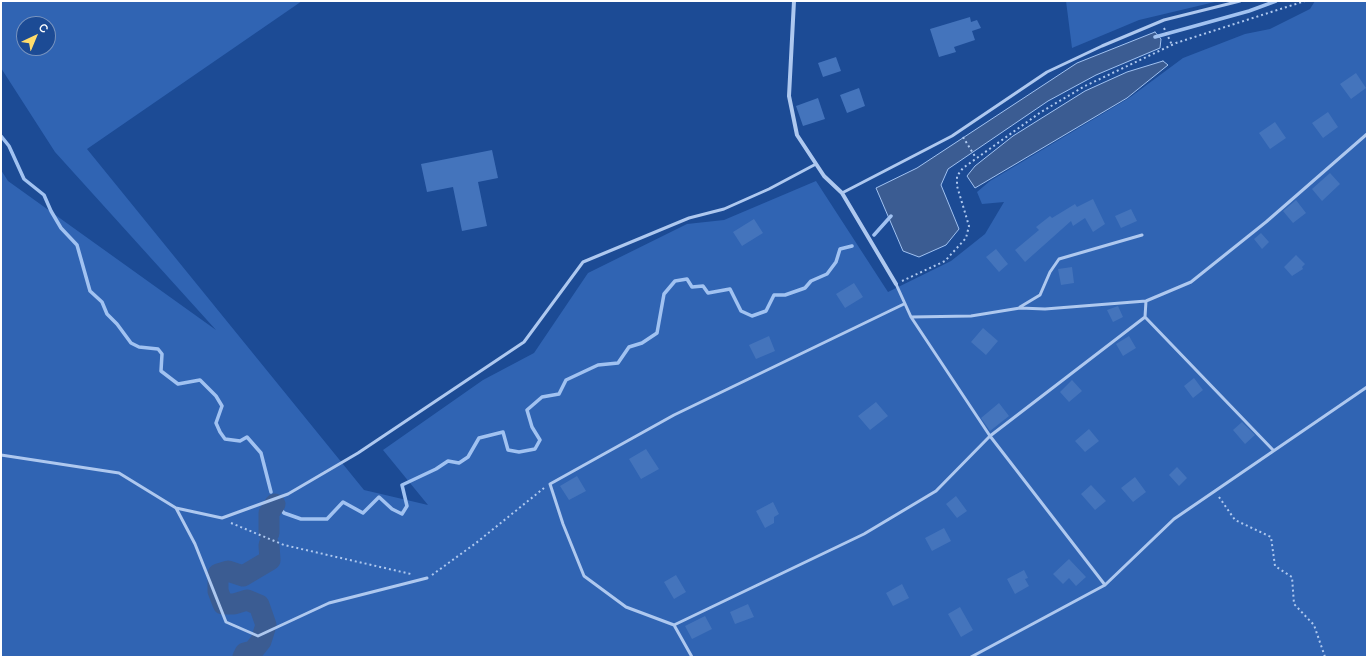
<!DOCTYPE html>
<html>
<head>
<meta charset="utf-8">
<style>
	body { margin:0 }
	#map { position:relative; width:1368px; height:658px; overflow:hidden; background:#1c4b95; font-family:Manrope,sans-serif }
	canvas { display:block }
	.frame { position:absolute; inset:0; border:2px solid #fff; pointer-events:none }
	.north { position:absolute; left:16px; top:16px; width:40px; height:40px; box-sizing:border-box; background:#1c4b95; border:1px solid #7793bf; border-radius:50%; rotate:44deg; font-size:11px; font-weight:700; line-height:16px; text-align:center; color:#fff }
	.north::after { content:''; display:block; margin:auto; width:14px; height:18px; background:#ffdc6c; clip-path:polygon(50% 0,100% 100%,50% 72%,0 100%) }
</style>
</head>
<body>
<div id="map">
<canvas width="1368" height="658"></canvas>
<div class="frame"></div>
<div class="north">С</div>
</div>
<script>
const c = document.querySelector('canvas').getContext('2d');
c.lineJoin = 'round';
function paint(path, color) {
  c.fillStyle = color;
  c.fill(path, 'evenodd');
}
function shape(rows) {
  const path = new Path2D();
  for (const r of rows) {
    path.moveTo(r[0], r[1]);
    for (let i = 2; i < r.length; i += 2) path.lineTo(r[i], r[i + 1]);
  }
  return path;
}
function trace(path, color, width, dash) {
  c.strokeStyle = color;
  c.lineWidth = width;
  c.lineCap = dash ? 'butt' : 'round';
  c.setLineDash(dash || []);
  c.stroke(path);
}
paint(shape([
	[1,1,302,1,87,149,364,490,428,505,383,450,483,380,534,353,588,273,687,224,724,220,816,181,888,292,951,261,985,234,1004,202,982,204,977,192,990,181,1129,98,1183,58,1245,34,1270,29,1310,9,1315,1,1367,1,1367,657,1,657,1,170,8,181,216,330,55,152,1,68],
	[24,24,48,24,48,48,24,48],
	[1066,1,1219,1,1139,20,1072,48]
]), '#3064b3');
const water = shape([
	[1155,32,1161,39,1160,48,1096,75,1048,101,948,169,941,185,959,229,946,245,919,257,903,251,876,188,917,168,1077,63,1155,32],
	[1163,61,1168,65,1127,98,975,188,967,176,975,166,1013,136,1085,91,1127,72,1163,61]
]);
paint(water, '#3b5c92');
trace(water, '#a1c2f1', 1);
trace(shape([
	[1155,37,1249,11,1276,1],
	[1,136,9,146,24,179,44,195,51,211,61,228,77,245,90,291,102,302,107,314,117,324,131,343,139,347,158,349,162,354,161,371,178,384,200,380,216,396,222,406,216,423,220,432,225,439,240,441,247,437,261,453,271,492],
	[874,235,891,216],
	[274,502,284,513,301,519,327,519,343,502,363,513,379,497,392,509,402,514,407,506,402,485,436,469,448,461,459,463,468,457,479,438,503,432,508,450,519,452,535,449,540,440,532,427,527,410,542,397,559,394,566,380,598,365,618,363,629,347,642,343,657,333,664,294,675,281,687,279,692,287,703,286,708,293,730,289,741,311,752,316,766,311,774,295,785,295,805,288,811,281,827,274,836,262,840,249,852,246]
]), '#a1c2f1', 3.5);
trace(shape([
	[269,533,269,513,275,504],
	[243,657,245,653,253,651,261,641,266,625,259,605,247,600,234,604,223,604,218,591,218,574,228,571,243,576,270,560,269,545]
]), '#3b5c92', 21);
paint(shape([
	[970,17,971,22,977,20,981,28,972,31,975,40,954,47,956,52,939,57,930,29],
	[836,57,841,71,823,77,818,63],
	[1356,73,1366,88,1351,99,1340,84],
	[859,88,865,106,847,113,840,95],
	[818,98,825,119,803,126,796,106],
	[1328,112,1338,127,1323,138,1312,123],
	[1275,122,1286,138,1270,149,1259,133],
	[492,150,498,178,478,182,487,226,462,231,453,187,427,192,421,164],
	[1330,173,1340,184,1322,201,1312,189],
	[1093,199,1105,224,1093,232,1085,218,1073,226,1071,221,1025,262,1015,250,1039,230,1036,227,1050,216,1052,218,1075,204,1077,207],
	[1296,200,1306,213,1293,223,1283,211],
	[1131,209,1137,221,1121,228,1115,216],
	[754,219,763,233,742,246,733,232],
	[1261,233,1269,242,1262,249,1254,239],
	[996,249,1008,264,999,272,986,257],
	[1296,255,1305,264,1302,267,1303,269,1292,276,1284,267],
	[1072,267,1074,283,1061,285,1058,269],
	[854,283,863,297,845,308,836,294],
	[1118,306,1123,317,1113,322,1107,310],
	[983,328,998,341,986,355,971,342],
	[769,336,775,351,756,359,749,345],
	[1129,336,1136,348,1123,356,1116,344],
	[1194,378,1203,390,1193,398,1184,386],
	[1072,380,1082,391,1069,402,1060,392],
	[876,402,888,416,870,430,858,416],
	[999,403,1009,416,990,431,981,418],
	[1242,422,1255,435,1245,444,1233,430],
	[1089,429,1099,441,1085,452,1075,441],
	[646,449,659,469,641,479,629,459],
	[1177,467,1187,478,1179,486,1169,475],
	[577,476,586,491,569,500,560,486],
	[1135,477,1146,492,1133,502,1121,488],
	[1091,485,1106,501,1095,510,1081,494],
	[956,496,967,511,957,518,946,504],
	[773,502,779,514,774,517,774,523,765,528,756,511],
	[944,528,951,541,932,551,925,538],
	[1069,559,1086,577,1076,586,1069,578,1063,584,1053,574],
	[1024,570,1028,578,1025,579,1029,586,1015,594,1007,579],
	[676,575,686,592,674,599,664,582],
	[902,584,909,598,893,606,886,593],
	[748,604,754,617,735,624,730,612],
	[960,607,973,630,961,637,948,614],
	[705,616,712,629,692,639,685,626]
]), '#4474bc');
trace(shape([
	[1164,28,1172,45],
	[963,137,976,158],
	[902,281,945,261,966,238,969,226,957,186,957,176,963,168,1041,112,1085,86,1176,43,1305,1],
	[1219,497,1235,520,1271,537,1275,566,1292,577,1294,604,1314,625,1325,657],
	[231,523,284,545,411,574],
	[432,575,476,543,544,488]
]), '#aec8ef', 2, [2, 3]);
trace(shape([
	[842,193,952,136,1047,72,1102,46,1164,20,1240,1],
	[896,284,911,317,990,436,1105,585],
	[1020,307,1040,295,1050,272,1059,259,1142,235],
	[911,317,971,316,1020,308,1045,309,1146,301,1191,282,1266,222,1367,134],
	[1145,317,1273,450],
	[1,455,119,473,176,508,222,518,288,494,358,453,524,342,583,262,689,218,724,209,769,189,816,164],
	[176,508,195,544,226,622,258,636,329,603,427,578],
	[674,625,864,534,936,491,990,436,1145,317,1146,301],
	[692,657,674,625,626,607,584,576,563,524,550,484,674,415,904,304],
	[971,657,1105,585,1174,519,1367,387]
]), '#aec8ef', 3);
trace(shape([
	[794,1,789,96,797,135,824,176,842,193,896,284]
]), '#aec8ef', 4);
</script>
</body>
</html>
